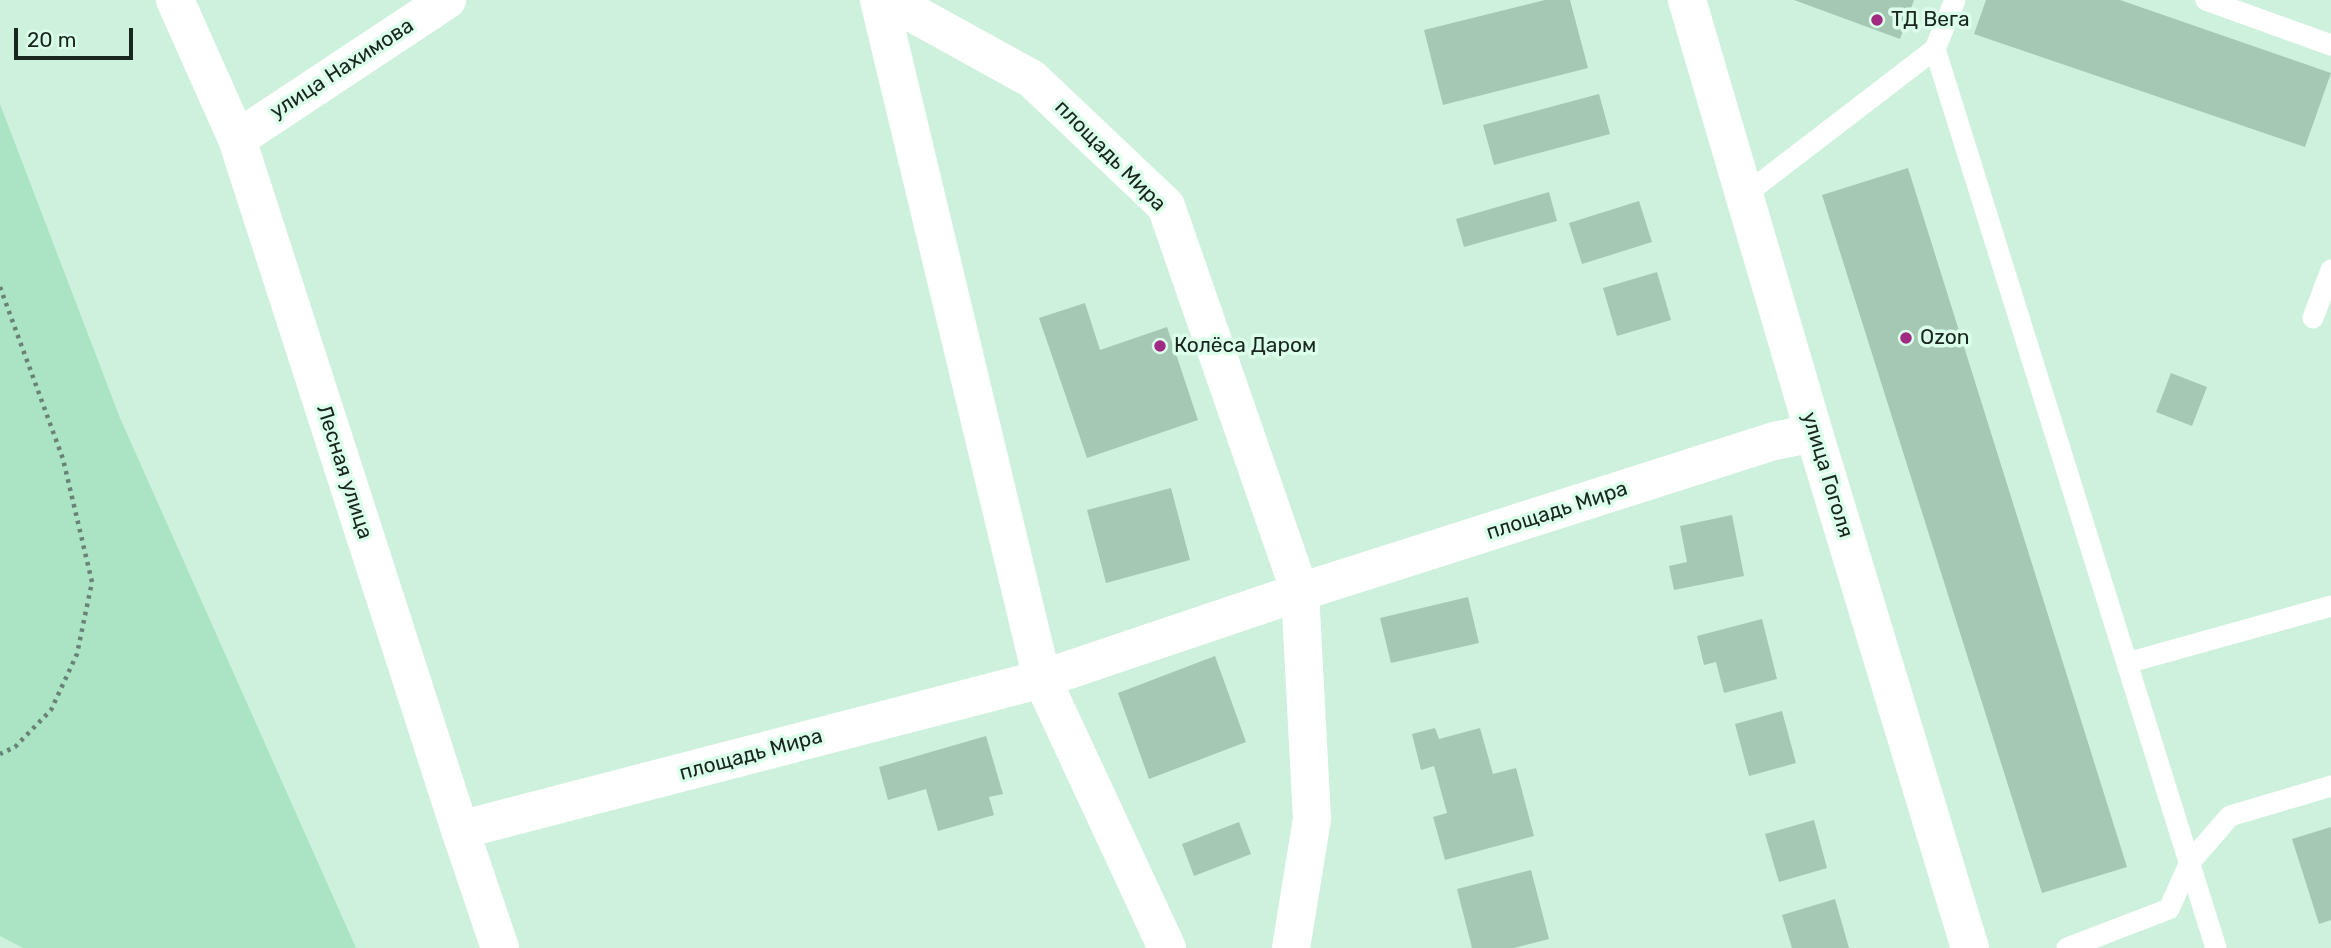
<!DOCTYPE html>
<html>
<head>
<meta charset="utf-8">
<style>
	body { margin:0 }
	#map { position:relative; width:2331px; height:948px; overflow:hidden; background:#cef1dd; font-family:Rubik,sans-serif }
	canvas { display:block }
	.scale { position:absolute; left:14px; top:28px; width:119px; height:32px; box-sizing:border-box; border:4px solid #18261e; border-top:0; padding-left:9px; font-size:21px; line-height:24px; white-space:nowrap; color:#18261e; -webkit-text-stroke:5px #dbffea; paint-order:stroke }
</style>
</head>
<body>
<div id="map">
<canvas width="2331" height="948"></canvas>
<div class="scale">20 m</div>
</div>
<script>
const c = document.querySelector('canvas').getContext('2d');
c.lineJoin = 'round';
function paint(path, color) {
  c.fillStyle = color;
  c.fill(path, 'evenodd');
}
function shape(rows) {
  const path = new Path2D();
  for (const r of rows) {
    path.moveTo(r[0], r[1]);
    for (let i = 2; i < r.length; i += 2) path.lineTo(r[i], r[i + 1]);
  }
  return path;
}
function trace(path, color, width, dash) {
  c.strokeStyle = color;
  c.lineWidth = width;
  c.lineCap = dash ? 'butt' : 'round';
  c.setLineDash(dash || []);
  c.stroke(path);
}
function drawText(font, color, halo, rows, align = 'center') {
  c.font = font + ' Rubik,sans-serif';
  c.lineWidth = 7;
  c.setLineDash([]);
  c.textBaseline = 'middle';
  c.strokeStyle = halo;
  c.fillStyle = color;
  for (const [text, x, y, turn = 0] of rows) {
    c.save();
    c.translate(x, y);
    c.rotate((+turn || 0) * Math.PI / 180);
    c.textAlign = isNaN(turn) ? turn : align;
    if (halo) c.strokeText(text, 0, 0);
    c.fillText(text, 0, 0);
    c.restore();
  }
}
paint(shape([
	[0,104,120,418,356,948,23,948,0,936]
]), '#aae4c4');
paint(shape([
	[1545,0,1570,0,1588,68,1443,105,1424,30],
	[1794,0,1914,0,1900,39],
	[1986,0,2120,0,2331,73,2305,147,1974,34],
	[1599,94,1610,134,1494,165,1483,125],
	[1908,168,2127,867,2042,893,1822,195],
	[1549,192,1557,221,1464,247,1456,219],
	[1639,201,1652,242,1582,264,1569,223],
	[1657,272,1671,320,1617,336,1603,288],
	[1085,303,1100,350,1167,327,1198,420,1087,458,1039,318],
	[2171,373,2207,387,2192,426,2156,412],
	[1171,488,1190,560,1106,583,1087,510],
	[1732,515,1744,576,1674,590,1669,566,1687,562,1680,526],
	[1468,597,1479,643,1391,663,1380,618],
	[1762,619,1777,679,1724,693,1716,662,1704,665,1697,636],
	[1215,656,1246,742,1149,779,1118,693],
	[1782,711,1796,763,1749,776,1735,724],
	[1435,728,1439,739,1480,728,1493,774,1516,768,1534,836,1445,860,1433,817,1447,813,1434,766,1421,770,1412,734],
	[986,736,1003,794,989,797,994,815,938,831,926,789,888,800,879,767],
	[1814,820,1827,868,1779,882,1765,834],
	[1239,822,1251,854,1194,876,1182,844],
	[2331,827,2331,920,2319,924,2292,839],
	[1531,870,1549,939,1514,948,1472,948,1457,889],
	[1835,899,1849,948,1792,948,1782,915]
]), '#a5c8b4');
trace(shape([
	[0,287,63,459,92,582,77,654,51,710,15,747,0,754]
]), '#6a8275', 4.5, [3.5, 5]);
trace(shape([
	[2206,0,2331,45],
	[1935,49,1955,0],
	[1746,194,1935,49,2216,948],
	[2313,318,2331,270],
	[2127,663,2331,606],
	[2067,948,2169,909,2190,862,2230,816,2331,786]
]), '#fff', 21);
trace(shape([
	[175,0,237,139,460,830,500,948],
	[879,0,1042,679,1167,948],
	[889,0,1032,79,1166,206,1300,592,1312,819,1291,948],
	[1687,0,1814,433,1970,948],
	[237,139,447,0],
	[460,830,1042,679,1300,592,1774,441,1814,433]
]), '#fff', 38);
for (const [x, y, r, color] of [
	[1877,20,7,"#a12b83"],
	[1906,338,7,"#a12b83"],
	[1160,346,7,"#a12b83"]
]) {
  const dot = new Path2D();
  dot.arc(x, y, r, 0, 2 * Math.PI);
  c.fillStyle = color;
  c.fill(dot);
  trace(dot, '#dbffea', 2.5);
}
drawText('21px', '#18261e', '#dbffea', [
	["ТД Вега",1891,20],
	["Ozon",1920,338],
	["Колёса Даром",1174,346]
], 'left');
drawText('21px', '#18261e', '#dbffea', [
	["улица Нахимова",342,69,-33],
	["площадь Мира",1110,156,45],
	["Лесная улица",344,472,72],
	["улица Гоголя",1827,475,73],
	["площадь Мира",1557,511,-18],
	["площадь Мира",751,755,-15]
]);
</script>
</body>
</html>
